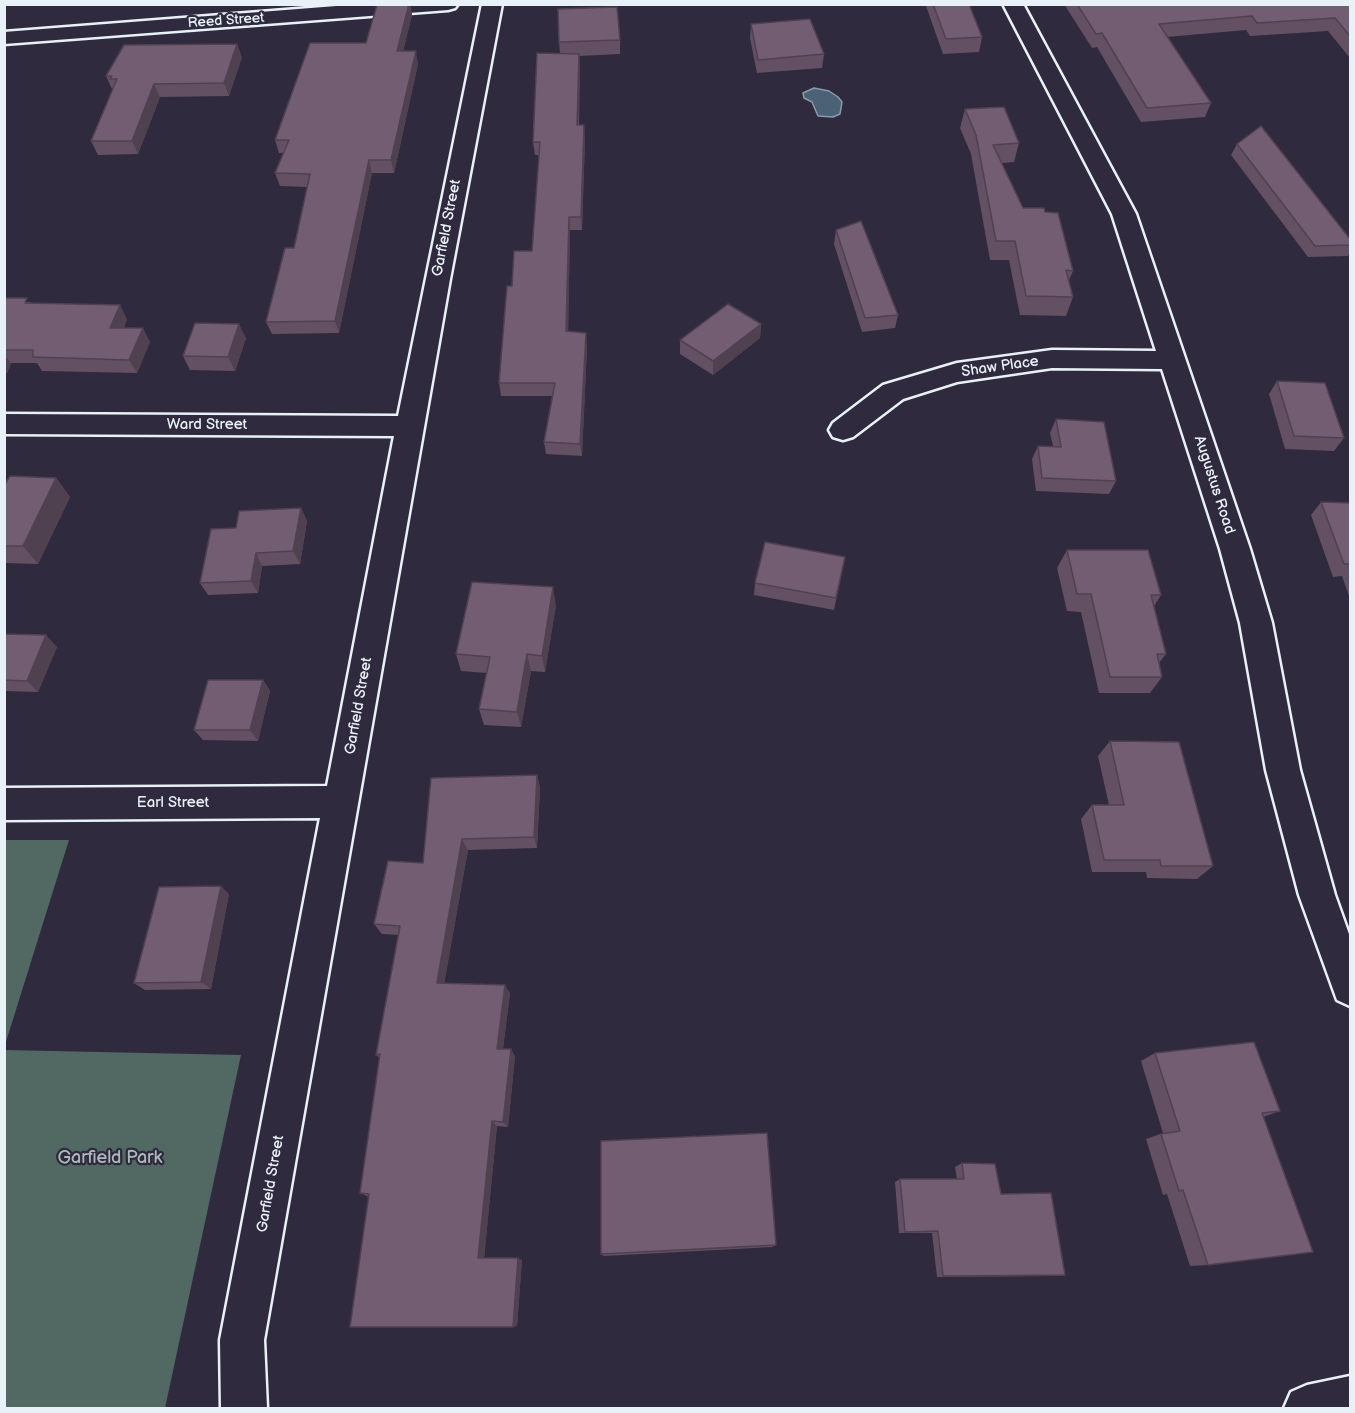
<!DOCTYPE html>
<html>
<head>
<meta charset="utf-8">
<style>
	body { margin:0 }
	#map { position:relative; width:1355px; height:1413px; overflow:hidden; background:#2f2a3d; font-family:"Balsamiq Sans",sans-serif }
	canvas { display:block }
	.frame { position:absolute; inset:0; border:6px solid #e8f1f8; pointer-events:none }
</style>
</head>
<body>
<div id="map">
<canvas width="1355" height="1413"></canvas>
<div class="frame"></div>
</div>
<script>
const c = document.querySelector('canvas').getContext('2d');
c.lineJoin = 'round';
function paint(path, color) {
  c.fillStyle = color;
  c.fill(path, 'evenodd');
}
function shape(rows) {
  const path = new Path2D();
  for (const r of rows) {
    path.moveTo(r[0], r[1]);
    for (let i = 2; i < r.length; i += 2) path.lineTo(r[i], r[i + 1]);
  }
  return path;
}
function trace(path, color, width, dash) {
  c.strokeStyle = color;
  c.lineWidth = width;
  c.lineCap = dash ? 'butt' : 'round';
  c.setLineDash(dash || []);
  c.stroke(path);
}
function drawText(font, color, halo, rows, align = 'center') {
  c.font = font + ' "Balsamiq Sans",sans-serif';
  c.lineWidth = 4.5;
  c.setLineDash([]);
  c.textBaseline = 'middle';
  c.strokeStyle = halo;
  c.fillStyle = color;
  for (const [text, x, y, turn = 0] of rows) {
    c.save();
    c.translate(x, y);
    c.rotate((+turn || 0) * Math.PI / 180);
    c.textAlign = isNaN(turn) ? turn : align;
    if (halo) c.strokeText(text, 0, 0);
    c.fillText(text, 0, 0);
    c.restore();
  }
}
paint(shape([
	[5,840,69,840,5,1045,4,840],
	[5,1050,241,1055,165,1408,5,1408]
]), '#526863');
const water = shape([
	[814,88,829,91,838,97,842,102,840,114,833,117,818,116,812,102,804,98,803,93,814,88]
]);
paint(water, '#4b6176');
trace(water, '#8a9baa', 1.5);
const street = shape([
	[362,4,458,4,455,8,448,10,4,44,4,32,362,4],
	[482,4,502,4,450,279,264,1340,267,1408,221,1408,220,1340,320,818,4,820,4,788,327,786,394,436,4,434,4,414,398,416,482,4],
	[1003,4,1023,4,1136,214,1250,549,1272,623,1300,770,1335,895,1350,937,1350,1006,1337,1000,1299,895,1266,770,1240,623,1220,549,1162,369,1052,368,957,382,903,399,853,437,843,440,833,437,829,430,833,423,883,385,957,363,1052,350,1156,351,1112,214,1003,4],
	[1350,1376,1350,1408,1284,1408,1291,1392,1307,1385,1350,1376]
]);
trace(street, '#e8f1f8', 5);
paint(street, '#2f2a3d');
paint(shape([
	[410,4,412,15,403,51,418,64,394,173,372,173,339,333,272,334,266,322,294,248,307,187,280,186,275,173,284,153,279,153,275,140,366,43,377,5],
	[926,4,969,4,982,37,979,52,943,54,926,6],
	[1064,4,1350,4,1350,58,1328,31,1250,36,1246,30,1167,37,1211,103,1205,117,1141,122,1097,47,1092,48],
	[751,24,824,54,822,68,757,73,750,38],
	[620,40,620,54,579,56,580,67,579,125,585,138,582,230,570,230,568,331,587,346,582,456,546,454,544,442,553,396,501,396,499,383,512,286,532,251,539,155,535,155,533,142,560,53,559,42],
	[242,57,229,96,160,97,138,154,98,155,91,141,113,89,112,89,106,76],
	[965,109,1019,143,1014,162,1002,163,1023,208,1045,212,1073,271,1069,280,1073,297,1066,316,1020,315,1009,260,990,260,971,154,960,128],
	[1237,144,1350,239,1350,252,1348,256,1308,257,1231,155],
	[836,230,898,315,895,328,862,332,834,244],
	[4,298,127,319,124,328,150,342,137,373,42,371,37,363,11,363,7,373,4,373],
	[761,324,760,338,713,375,680,354,680,340],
	[246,338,235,371,190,370,183,356],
	[1277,381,1344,438,1334,451,1285,449,1269,394],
	[1056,419,1116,481,1109,494,1036,491,1032,459,1038,446,1053,446,1050,433],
	[56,478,70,497,38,564,4,563,4,486],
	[1321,502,1350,503,1350,599,1342,576,1333,577,1311,515],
	[301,508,307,521,300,564,262,566,258,593,208,595,200,583,236,528],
	[1067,550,1161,595,1154,606,1166,654,1159,663,1162,677,1150,693,1099,693,1081,612,1067,611,1057,568],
	[845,557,834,610,754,595,755,583],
	[556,605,545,672,531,671,521,727,484,725,479,709,487,673,461,671,456,654],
	[4,634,57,647,38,692,4,691],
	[263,680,270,691,258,741,203,740,194,730],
	[1110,741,1213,866,1197,879,1147,878,1146,872,1092,872,1081,819,1092,805,1109,805,1098,756],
	[537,775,540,788,537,848,468,850,444,983,510,993,503,1049,515,1056,508,1127,497,1126,484,1258,522,1260,517,1326,369,1197,360,1193,380,1058,376,1055,399,935,382,934,374,924,423,863],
	[229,894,211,989,145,990,134,983],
	[1155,1053,1280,1111,1263,1117,1208,1265,1190,1266,1167,1194,1163,1195,1146,1139,1163,1133,1141,1061],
	[962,1163,1001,1194,1065,1275,1056,1276,937,1277,932,1233,899,1233,895,1182,900,1179,957,1179,955,1167],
	[776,1245,772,1247,604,1256,601,1254]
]), '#635063');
paint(shape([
	[409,4,410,4,412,15,400,64,397,51],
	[237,44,242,57,229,96,224,83],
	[416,51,418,64,394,173,391,160],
	[579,54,580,67,578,138,577,125],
	[154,84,160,97,138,154,132,141],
	[584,125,585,138,582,230,581,217],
	[369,160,372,173,339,333,335,321],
	[569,217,570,230,568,343,566,331],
	[120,305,127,319,118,342,110,328],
	[239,324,246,338,235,371,228,357],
	[761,324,760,338,713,375,713,361],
	[143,328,150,342,137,373,129,360],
	[586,333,587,346,582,456,580,444],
	[4,355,11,363,7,373,4,370],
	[56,478,70,497,38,564,23,546],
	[301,508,307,521,300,564,293,551],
	[256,553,262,566,258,593,251,581],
	[553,587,556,605,545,672,542,656],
	[46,635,57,647,38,692,27,681],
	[527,654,531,671,521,727,517,712],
	[263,680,270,691,258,741,250,730],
	[537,775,540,788,537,848,534,837],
	[462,839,468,850,443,991,437,983],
	[221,886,229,894,211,989,201,982],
	[505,985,510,993,502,1056,497,1049],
	[511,1049,515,1056,508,1127,503,1122],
	[492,1121,497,1126,484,1259,478,1258],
	[518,1258,522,1260,517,1326,513,1327]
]), '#504150');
const building = shape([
	[409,4,397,51,416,51,391,160,369,160,335,321,266,322,285,248,294,248,310,174,275,173,289,140,275,140,310,43,366,43,377,5,409,4],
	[933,4,969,4,982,37,946,39,933,4],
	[1077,4,1350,4,1350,36,1335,18,1257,23,1252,16,1159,24,1211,103,1147,108,1102,33,1096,34,1077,4],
	[617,7,620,40,559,42,558,9,617,7],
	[810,19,824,54,758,60,751,24,810,19],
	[237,44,224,83,154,84,132,141,91,141,117,79,110,79,112,76,106,76,124,45,237,44],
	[537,53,579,54,577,125,584,125,581,217,569,217,566,331,586,333,580,444,544,442,555,383,499,383,507,286,512,286,514,251,532,251,540,142,533,142,537,53],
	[1004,107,1019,143,993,145,1023,208,1044,208,1045,212,1058,213,1073,271,1066,270,1073,297,1026,296,1015,241,996,241,976,135,965,109,1004,107],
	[1261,126,1350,239,1350,245,1315,246,1237,144,1261,126],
	[861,221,898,315,865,318,836,230,861,221],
	[4,298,27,298,25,303,120,305,110,328,143,328,129,360,33,357,33,350,4,350,4,298],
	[728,304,761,324,713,361,680,340,728,304],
	[195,323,239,324,228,357,183,356,195,323],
	[1277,381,1325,383,1344,438,1294,436,1277,381],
	[1056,419,1104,422,1116,481,1042,478,1038,446,1061,447,1056,419],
	[10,476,56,478,23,546,4,546,4,486,10,476],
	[1321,502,1350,503,1350,564,1344,564,1321,502],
	[301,508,293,551,256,553,251,581,200,583,211,529,236,528,239,511,301,508],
	[765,542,845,557,836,598,755,583,765,542],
	[1067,550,1148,550,1161,595,1151,595,1166,654,1157,654,1162,677,1110,677,1091,594,1077,594,1067,550],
	[472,582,553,587,542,656,527,654,517,712,479,709,490,657,456,654,472,582],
	[4,634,46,635,27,681,4,680,4,634],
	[208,680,263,680,250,730,194,730,208,680],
	[1110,741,1179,742,1213,866,1161,866,1160,860,1104,860,1092,805,1124,805,1110,741],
	[537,775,534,837,462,839,437,983,505,985,497,1049,511,1049,503,1122,492,1121,478,1258,518,1258,513,1327,350,1327,369,1194,360,1193,380,1054,376,1055,400,926,374,924,388,861,423,863,431,778,537,775],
	[221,886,201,982,134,983,159,887,221,886],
	[1254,1042,1280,1111,1262,1113,1313,1252,1208,1265,1183,1190,1179,1191,1161,1134,1180,1131,1155,1053,1254,1042],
	[767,1133,776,1245,601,1254,601,1141,767,1133],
	[962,1163,995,1164,1001,1194,1051,1193,1065,1275,943,1276,938,1231,905,1232,900,1179,964,1179,962,1163]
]);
paint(building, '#735d73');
trace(building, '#504150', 1.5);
drawText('14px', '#e8f1f8', '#2f2a3d', [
	["Reed Street",226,21,-4]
]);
drawText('15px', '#e8f1f8', '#2f2a3d', [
	["Garfield Street",447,228,-79],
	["Shaw Place",1000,367,-8],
	["Ward Street",207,425],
	["Augustus Road",1214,485,72],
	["Garfield Street",359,706,-80],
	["Earl Street",173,803],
	["Garfield Street",271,1184,-80]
]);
drawText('18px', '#acbabc', '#2f2a3d', [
	["Garfield Park",110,1158]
]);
</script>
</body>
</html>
